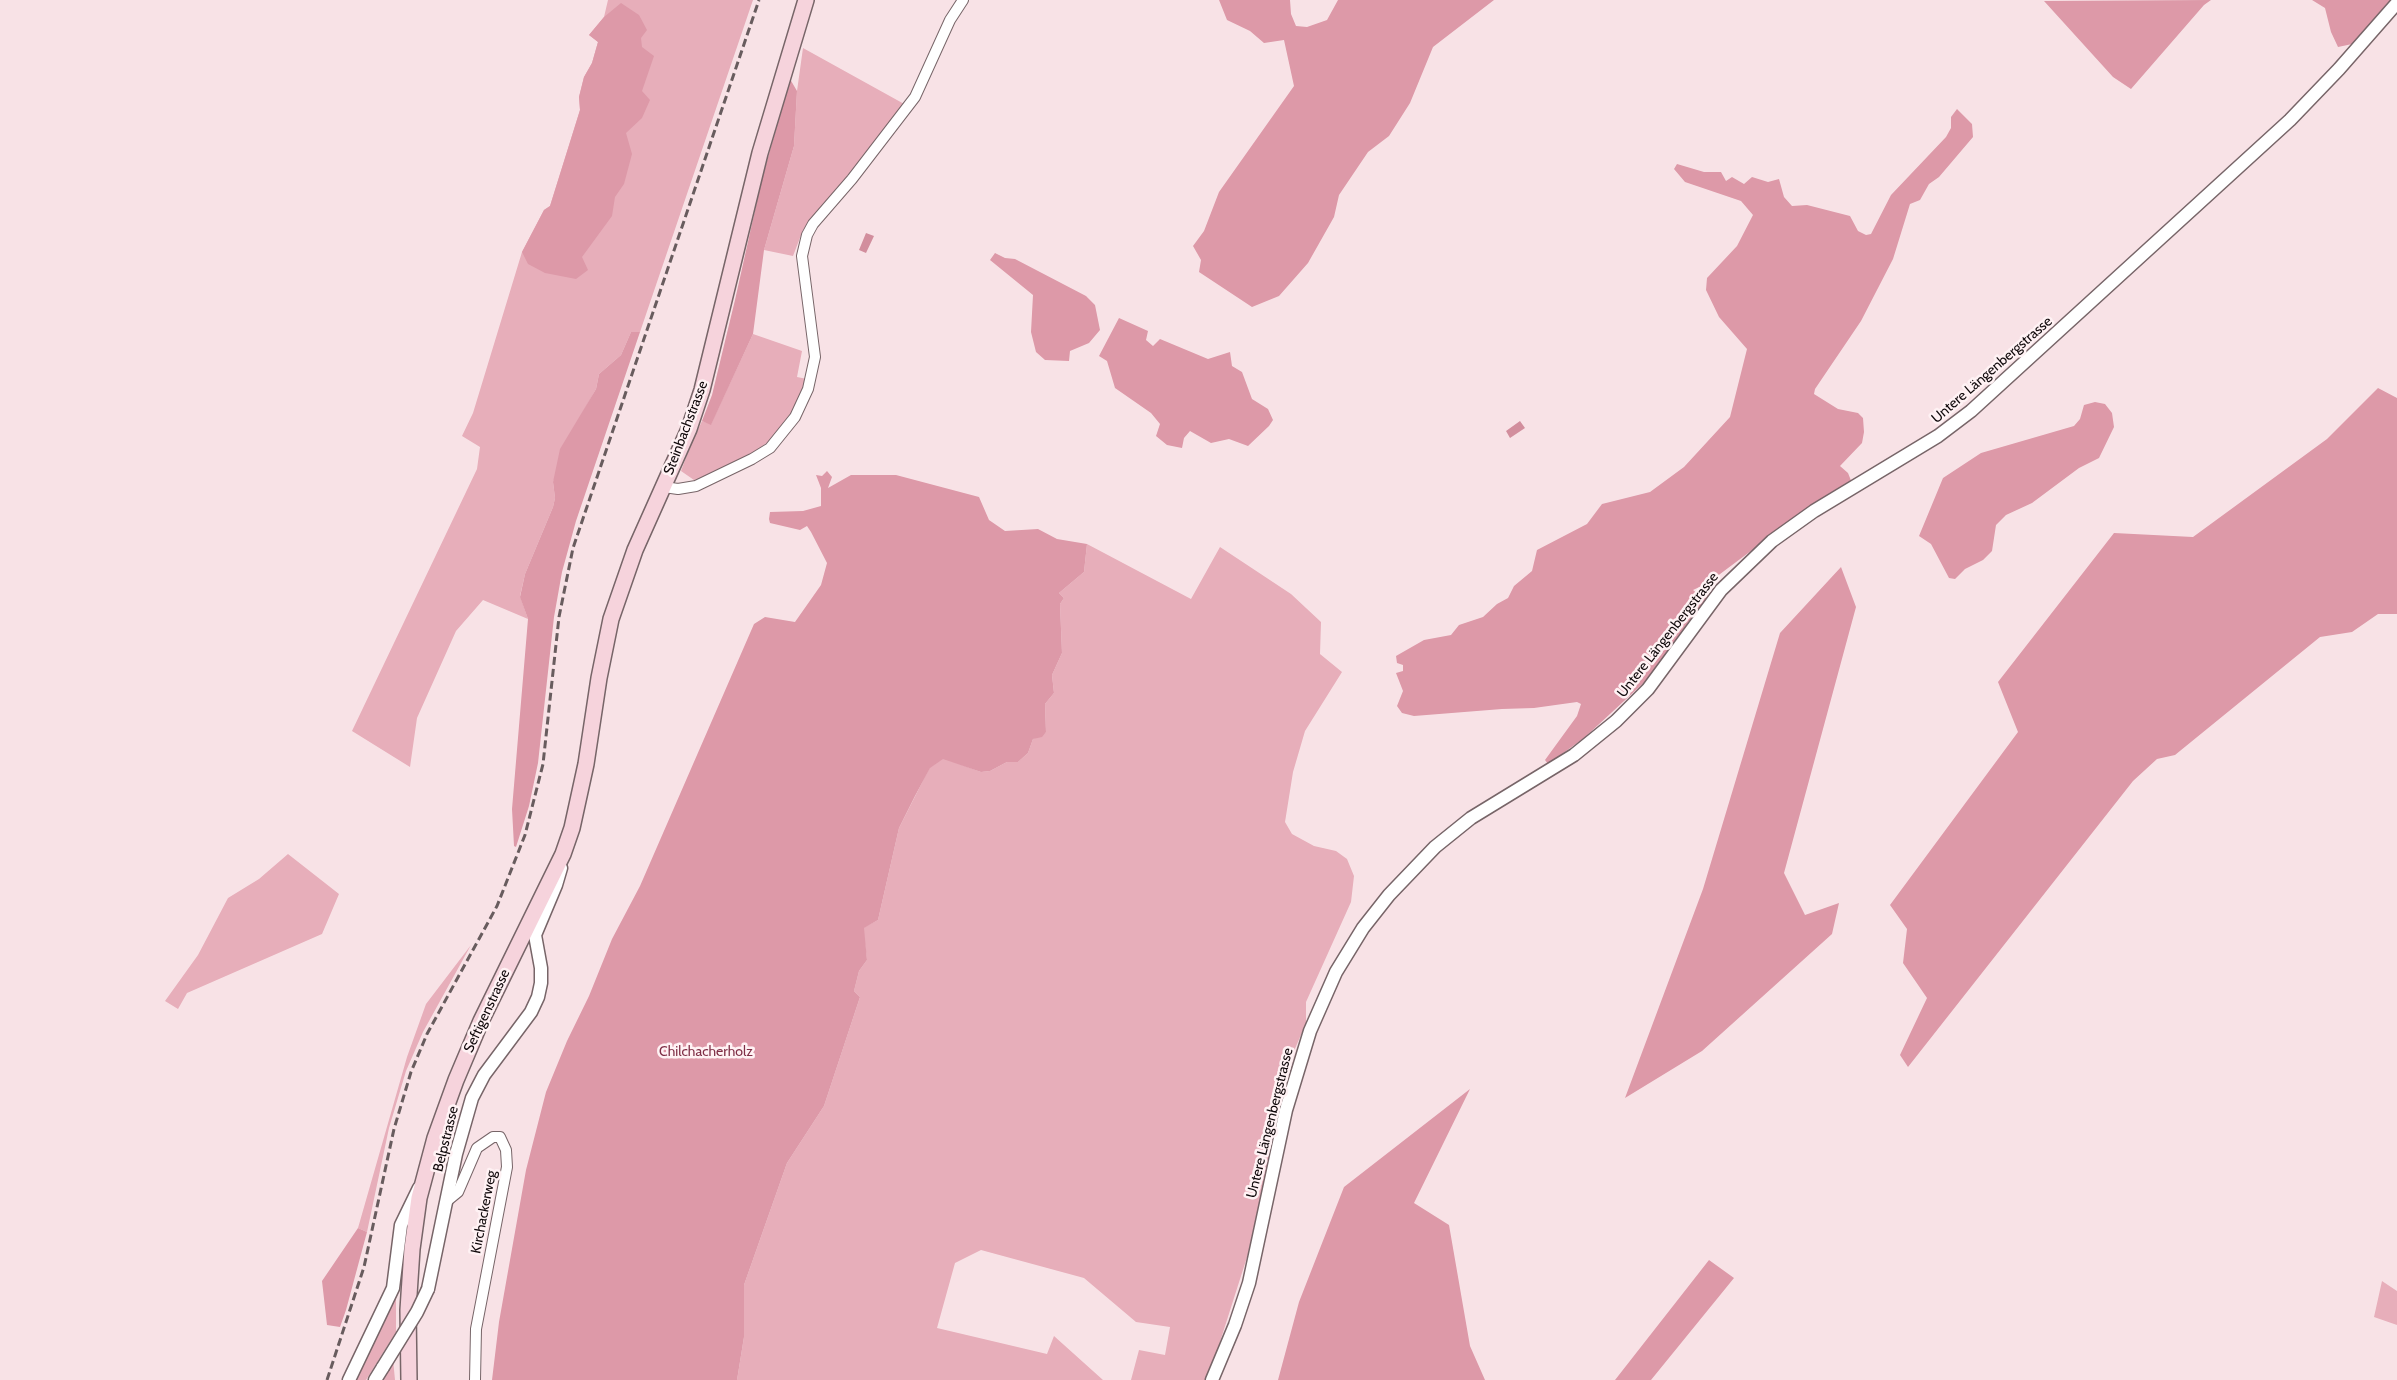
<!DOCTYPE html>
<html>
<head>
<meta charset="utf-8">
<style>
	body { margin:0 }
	canvas { display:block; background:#f8e2e6 }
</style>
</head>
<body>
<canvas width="2397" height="1380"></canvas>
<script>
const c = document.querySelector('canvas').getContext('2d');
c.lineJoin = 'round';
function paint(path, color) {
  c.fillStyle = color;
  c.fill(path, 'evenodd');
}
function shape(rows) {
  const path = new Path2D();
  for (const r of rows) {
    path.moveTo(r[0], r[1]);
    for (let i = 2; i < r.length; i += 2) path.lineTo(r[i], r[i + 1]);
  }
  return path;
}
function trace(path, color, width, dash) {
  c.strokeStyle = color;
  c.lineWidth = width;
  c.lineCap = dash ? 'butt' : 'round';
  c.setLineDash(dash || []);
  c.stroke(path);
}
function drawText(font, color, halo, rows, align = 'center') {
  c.font = font + ' Cabin,sans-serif';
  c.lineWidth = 5;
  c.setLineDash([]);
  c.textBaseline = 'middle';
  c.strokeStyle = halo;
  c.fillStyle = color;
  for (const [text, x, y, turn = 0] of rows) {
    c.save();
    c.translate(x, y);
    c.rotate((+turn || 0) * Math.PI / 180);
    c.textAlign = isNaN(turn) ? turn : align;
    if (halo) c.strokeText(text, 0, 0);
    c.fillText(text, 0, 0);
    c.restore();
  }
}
paint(shape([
	[608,0,753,0,640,332,631,332,621,355,599,374,596,389,583,412,553,482,555,498,553,507,525,574,520,596,528,619,483,600,456,631,417,718,410,767,352,731,477,469,480,447,462,436,473,413,522,252,544,210,550,206,580,110,579,97,584,77,592,63,598,42,589,35,604,17],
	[803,48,906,105,853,173,803,230,793,256,764,250,794,146,797,91],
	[753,334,802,351,797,377,807,379,788,420,774,438,745,458,706,477,694,480,681,471,691,444,702,421,711,424],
	[1087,544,1191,599,1220,547,1291,594,1321,622,1320,654,1342,672,1305,731,1293,772,1285,822,1292,834,1314,846,1336,851,1347,859,1354,876,1351,902,1306,1002,1306,1023,1291,1058,1248,1254,1219,1345,1205,1380,1131,1380,1139,1350,1165,1355,1170,1327,1136,1322,1084,1278,981,1250,955,1263,937,1328,1047,1354,1054,1336,1103,1380,737,1380,744,1337,744,1285,787,1163,824,1106,860,997,854,991,859,971,867,960,863,928,878,920,899,828,930,767,943,758,981,772,990,771,1007,762,1018,762,1028,753,1033,739,1046,732,1045,704,1054,693,1052,675,1062,653,1060,604,1064,598,1059,593,1084,572],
	[288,854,339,894,322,934,187,993,178,1009,165,1001,198,955,228,898,259,879],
	[471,945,423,1032,406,1071,389,1128,367,1232,358,1228,407,1057,426,1004],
	[2382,1281,2397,1291,2397,1325,2374,1317],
	[396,1296,396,1332,366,1380,353,1380],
	[393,1359,395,1380,381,1380]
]), '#e7aeba');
paint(shape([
	[1219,0,1290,0,1291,14,1296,26,1307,27,1327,20,1338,0,1494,0,1433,47,1410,103,1389,136,1368,152,1339,195,1334,217,1308,263,1279,296,1252,307,1199,272,1201,260,1193,246,1204,231,1219,192,1294,86,1284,40,1264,43,1250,31,1227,20],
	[2211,0,2204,5,2131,89,2113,77,2044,1],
	[2312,0,2393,0,2357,43,2338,47,2331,32,2325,8],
	[621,3,639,15,647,30,641,38,642,47,654,56,642,91,650,100,642,118,626,133,632,154,624,184,615,197,612,216,582,257,588,270,576,279,545,273,528,264,522,252,544,210,550,206,580,110,579,97,584,77,592,63,598,42,589,35,604,17],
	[790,79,797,91,794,146,764,250,753,334,711,425,702,421,712,395,735,300,762,179],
	[1957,109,1972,124,1973,137,1939,177,1929,184,1920,200,1910,204,1893,259,1861,321,1815,389,1814,394,1838,409,1858,413,1863,418,1864,432,1862,443,1840,466,1848,473,1852,483,1783,527,1708,583,1693,590,1699,595,1713,592,1696,611,1650,677,1584,738,1548,764,1545,760,1577,716,1581,704,1577,702,1534,708,1502,709,1414,716,1402,713,1397,706,1403,691,1396,673,1403,671,1403,665,1397,663,1396,656,1424,640,1451,635,1459,625,1483,617,1497,604,1508,598,1514,586,1532,571,1537,550,1587,524,1602,504,1650,492,1684,467,1730,417,1747,349,1719,317,1706,290,1707,278,1737,246,1753,215,1741,201,1685,182,1674,169,1677,164,1704,172,1721,172,1726,181,1732,177,1744,184,1752,177,1768,182,1779,179,1784,197,1792,206,1807,205,1850,216,1858,231,1866,235,1871,234,1891,195,1946,137,1951,128,1951,117],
	[995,253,1005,258,1015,259,1086,296,1095,305,1100,330,1089,343,1070,351,1069,361,1045,360,1036,352,1031,332,1033,295,990,260],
	[1119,318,1148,331,1146,340,1153,346,1160,339,1208,359,1230,352,1232,366,1242,372,1252,399,1268,409,1273,420,1269,426,1248,446,1229,439,1211,443,1190,431,1184,438,1182,448,1167,445,1156,436,1160,424,1151,413,1115,388,1107,361,1099,356],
	[631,332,640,332,576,521,562,572,554,617,538,763,529,806,516,847,514,846,512,809,528,619,520,597,525,574,553,507,555,498,553,482,560,449,596,389,599,374,621,355],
	[2378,388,2397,398,2397,614,2378,614,2352,632,2320,637,2175,755,2157,759,2133,781,1908,1067,1900,1055,1927,998,1903,963,1907,929,1890,905,2018,732,1998,682,2114,533,2193,537,2327,439],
	[2095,402,2105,404,2112,413,2114,427,2099,458,2079,468,2032,503,2006,515,1996,525,1992,551,1983,560,1965,569,1955,579,1949,578,1931,544,1919,536,1943,478,1981,453,2074,426,2080,419,2084,405],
	[827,471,832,477,828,488,851,475,896,475,979,497,989,520,1005,531,1038,529,1057,539,1087,544,1084,572,1059,593,1064,598,1060,604,1062,653,1052,675,1054,693,1045,704,1046,732,1042,737,1033,739,1028,753,1018,762,1007,762,990,771,981,772,943,759,930,768,915,796,899,828,878,920,864,928,867,960,859,971,854,991,860,997,824,1106,787,1163,744,1285,744,1337,737,1380,492,1380,499,1322,526,1170,546,1092,567,1041,589,996,612,939,640,886,754,624,765,617,795,622,821,585,827,563,811,532,807,526,800,530,770,523,769,519,770,512,803,511,821,506,821,488,816,475,822,476],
	[1841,567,1856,607,1784,873,1805,915,1839,903,1832,934,1702,1051,1625,1098,1703,889,1780,633],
	[1470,1089,1414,1203,1449,1225,1470,1346,1485,1380,1278,1380,1299,1302,1344,1187],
	[358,1228,367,1232,346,1310,340,1327,327,1325,322,1281],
	[1709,1260,1734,1278,1651,1380,1615,1380]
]), '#dd99a8');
paint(shape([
	[866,233,874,236,866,253,859,250],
	[1520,421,1525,428,1510,438,1506,431]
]), '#d28e9d');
const minor = shape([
	[664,487,678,489,696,486,752,459,770,448,795,417,808,389,815,357,802,256,807,235,813,224,852,179,915,97,950,20,963,0],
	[447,1201,458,1192,477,1148,493,1137,500,1137,506,1150,507,1167,476,1329,475,1380]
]);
const tertiary = shape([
	[428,1289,456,1154,472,1098,484,1075,531,1012,538,997,541,983,541,968,535,935,556,885,561,868],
	[349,1380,393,1288,401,1225,419,1188],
	[375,1380,383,1367],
	[1212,1380,1235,1325,1249,1283,1286,1110,1310,1031,1336,972,1363,928,1389,895,1435,847,1471,818,1574,755,1616,721,1648,689,1721,590,1772,541,1814,511,1938,436,1971,411,2290,120,2339,69,2397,3]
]);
const secondary = shape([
	[409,1380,408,1310,412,1249,419,1198,435,1138,456,1080,481,1021,563,854,572,828,586,764,599,678,611,619,635,550,689,429,702,390,760,153,806,0]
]);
trace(minor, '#776568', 12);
trace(tertiary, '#776568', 15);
trace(secondary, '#776568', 18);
trace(minor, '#fff', 10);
trace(tertiary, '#fff', 12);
trace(secondary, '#f6d3dc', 15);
trace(shape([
	[327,1380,364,1267,394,1129,411,1072,427,1034,497,906,525,835,543,764,559,617,573,548,759,0]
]), '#685c5e', 3, [8, 4]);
const tertiaryBridge = shape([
	[383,1367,417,1312,428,1289]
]);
trace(tertiaryBridge, '#776568', 15, []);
trace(tertiaryBridge, '#fff', 12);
drawText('14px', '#10090b', '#fff2f4', [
	["Untere Längenbergstrasse",1992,370,-41],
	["Steinbachstrasse",686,428,-69],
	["Untere Längenbergstrasse",1668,635,-52],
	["Seftigenstrasse",487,1011,-65],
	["Untere Längenbergstrasse",1270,1123,-76],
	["Belpstrasse",446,1139,-76],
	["Kirchackerweg",484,1212,-79]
]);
drawText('14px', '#7f2e46', '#fff2f4', [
	["Chilchacherholz",706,1052]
]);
</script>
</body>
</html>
